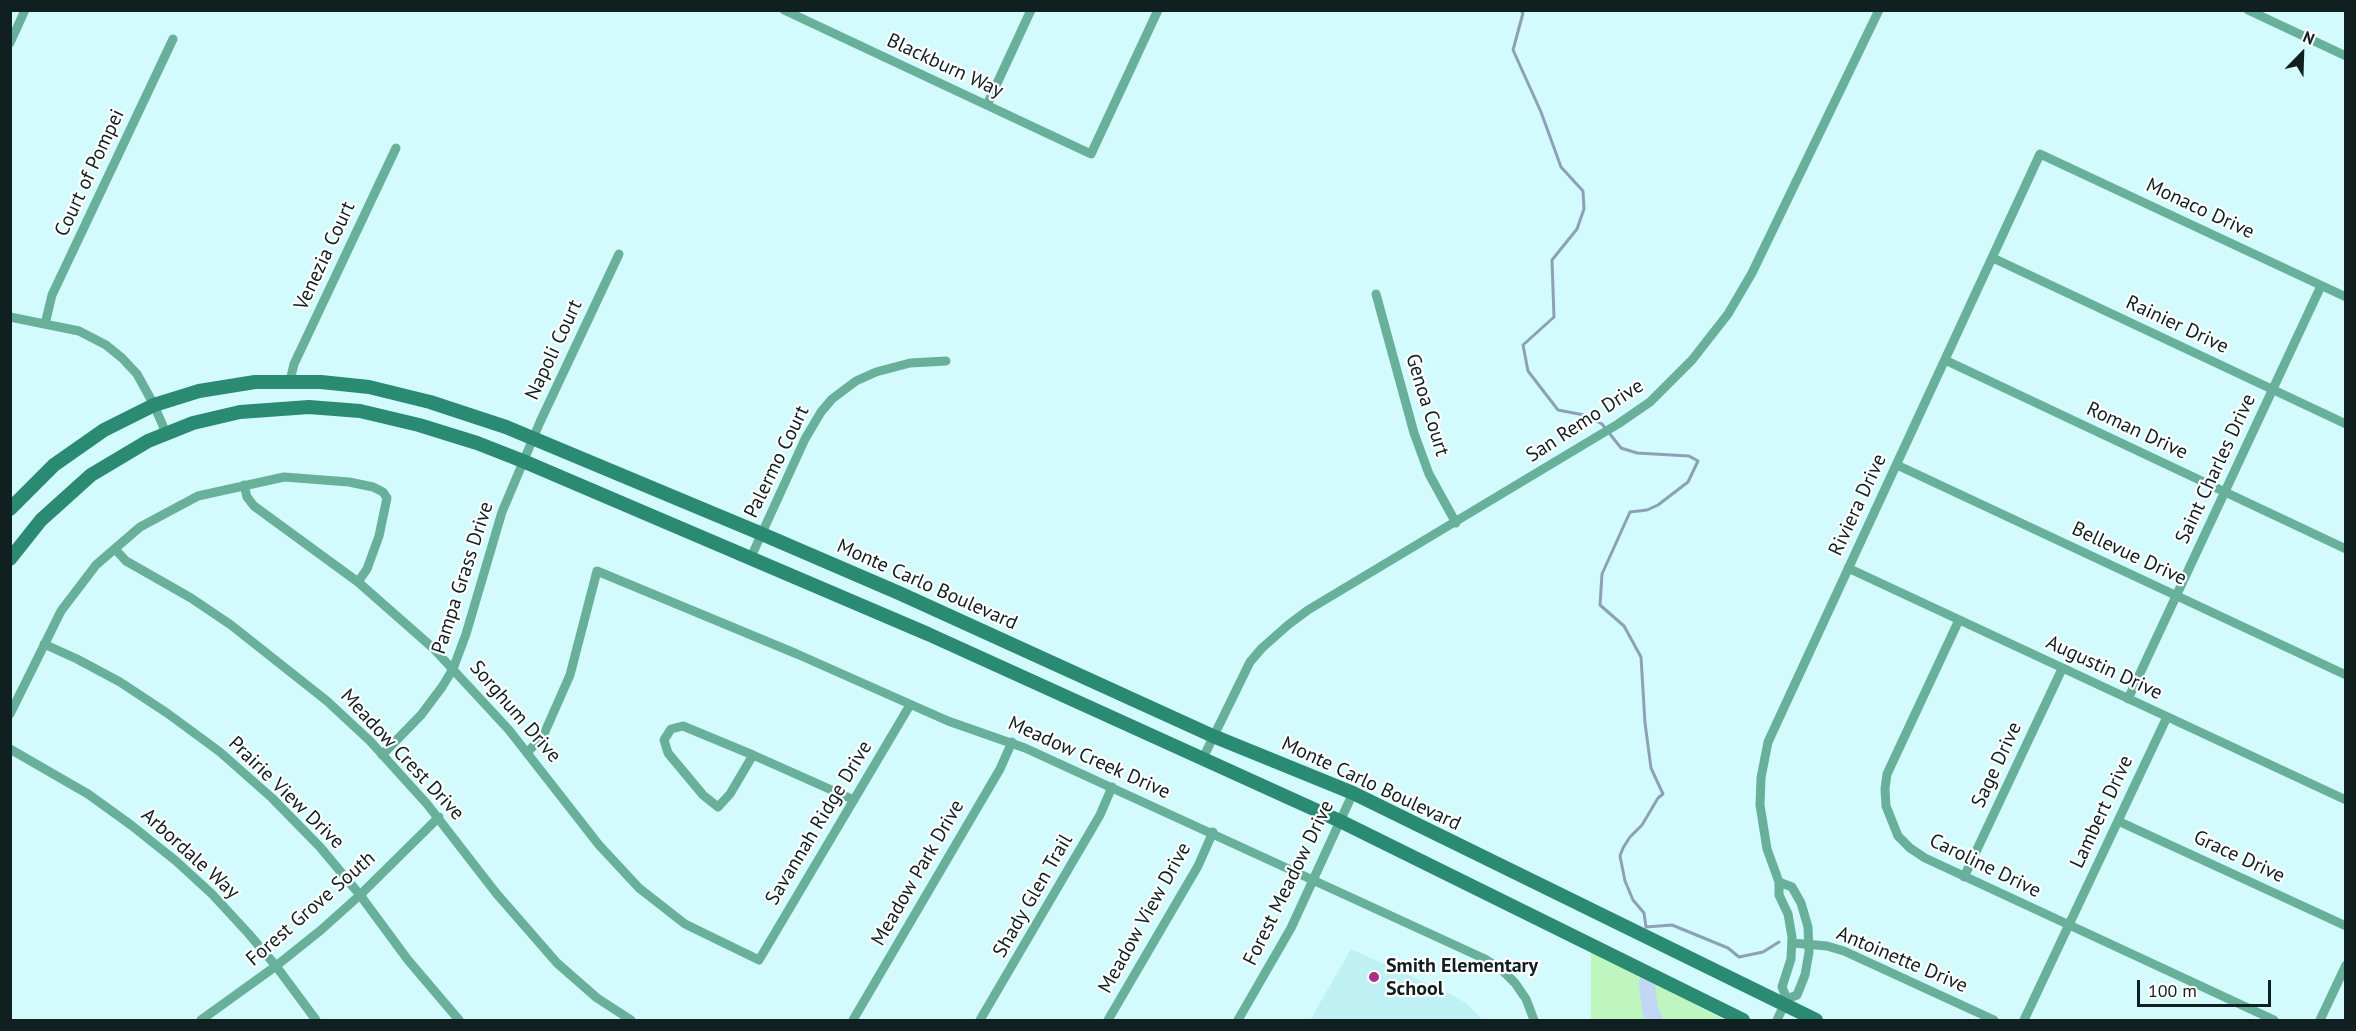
<!DOCTYPE html>
<html>
<head>
<meta charset="utf-8">
<style>
	body { margin:0 }
	#map { position:relative; width:2356px; height:1031px; overflow:hidden; background:#d3fbfd; font-family:"PT Sans",sans-serif }
	canvas { display:block }
	.frame { position:absolute; inset:0; border:12px solid #101f20; pointer-events:none }
	.north { position:absolute; left:2272px; top:24px; width:60px; height:60px; -webkit-text-stroke:4px #fff; paint-order:stroke; rotate:23deg; font-size:16px; font-weight:700; line-height:24px; text-align:center; color:#101f20 }
	.north::after { content:''; display:block; margin:auto; width:21px; height:27px; background:#101f20; clip-path:polygon(50% 0,100% 100%,50% 72%,0 100%) }
	.scale { position:absolute; left:2137px; top:980px; width:134px; height:27px; box-sizing:border-box; border:3px solid #101f20; border-top:0; padding-left:8px; font-size:18px; line-height:21px; white-space:nowrap; color:#101f20; -webkit-text-stroke:4px #fff; paint-order:stroke }
</style>
</head>
<body>
<div id="map">
<canvas width="2356" height="1031"></canvas>
<div class="frame"></div>
<div class="north">N</div>
<div class="scale">100 m</div>
</div>
<script>
const c = document.querySelector('canvas').getContext('2d');
c.lineJoin = 'round';
function paint(path, color) {
  c.fillStyle = color;
  c.fill(path, 'evenodd');
}
function shape(rows) {
  const path = new Path2D();
  for (const r of rows) {
    path.moveTo(r[0], r[1]);
    for (let i = 2; i < r.length; i += 2) path.lineTo(r[i], r[i + 1]);
  }
  return path;
}
function trace(path, color, width, dash) {
  c.strokeStyle = color;
  c.lineWidth = width;
  c.lineCap = dash ? 'butt' : 'round';
  c.setLineDash(dash || []);
  c.stroke(path);
}
function drawText(font, color, halo, rows, align = 'center') {
  c.font = font + ' "PT Sans",sans-serif';
  c.lineWidth = 4.5;
  c.setLineDash([]);
  c.textBaseline = 'middle';
  c.strokeStyle = halo;
  c.fillStyle = color;
  for (const [text, x, y, turn = 0] of rows) {
    c.save();
    c.translate(x, y);
    c.rotate((+turn || 0) * Math.PI / 180);
    c.textAlign = isNaN(turn) ? turn : align;
    if (halo) c.strokeText(text, 0, 0);
    c.fillText(text, 0, 0);
    c.restore();
  }
}
paint(shape([
	[1351,949,1452,995,1466,1003,1482,1020,1310,1020]
]), '#bff1f4');
paint(shape([
	[1591,951,1725,1020,1591,1020]
]), '#bff5be');
trace(shape([
	[1520,10,1523,13,1513,50,1541,112,1561,167,1583,191,1584,209,1577,229,1552,260,1554,317,1523,345,1528,371,1558,410,1584,415,1602,424,1621,448,1637,453,1689,456,1698,461,1688,482,1658,505,1647,510,1630,512,1602,574,1600,605,1624,626,1641,657,1645,723,1651,768,1663,794,1658,798,1642,825,1630,837,1623,848,1620,856,1625,881,1633,900,1644,913,1646,927,1672,925,1728,948,1739,957,1763,952,1779,942]
]), '#8da0b5', 3);
trace(shape([
	[1647,983,1650,1010,1655,1020]
]), '#c2d7f5', 16);
trace(shape([
	[784,10,1091,154,1158,10],
	[2248,10,2346,56],
	[10,43,25,10],
	[987,105,1031,10],
	[1993,258,2346,424],
	[1376,294,1414,433,1429,474,1456,523],
	[10,317,79,331,106,345,122,358,137,374,154,405,166,433],
	[45,324,52,295,173,39],
	[1945,360,2346,549],
	[290,381,294,364,396,148],
	[1897,465,2346,675],
	[244,485,247,497,254,506,358,582,433,648,509,730,599,845,639,888,685,924,759,960,910,705],
	[115,549,126,561,191,598,231,625,327,701,370,741,427,804,496,893,557,963,597,998,631,1020],
	[751,557,805,439,821,412,832,399,856,381,876,372,910,363,946,361],
	[1848,568,2346,800],
	[1959,620,1887,774,1885,789,1886,806,1898,836,1910,848,1925,858,2274,1020],
	[44,644,77,659,120,682,167,713,220,752,272,798,320,847,360,895,408,960,459,1020],
	[2128,699,2321,286],
	[10,714,61,611,96,565,140,527,198,496,284,477,349,482,373,487,383,492,387,498,379,536,367,569,358,582],
	[10,749,88,794,131,825,176,861,212,894,248,933,276,966,316,1020],
	[528,752,544,734,570,675,597,571,797,654,948,721,1025,748,1485,959,1501,969,1515,983,1526,999,1534,1020],
	[382,755,421,715,442,687,453,669,466,634,502,512,540,422,619,254],
	[753,755,730,794,718,807,703,795,668,753,664,740,671,729,683,726,753,755,854,800],
	[1203,758,1250,662,1262,648,1288,625,1308,610,1618,424,1650,402,1692,360,1728,314,1752,273,1879,10],
	[2118,821,2346,926],
	[1964,877,2062,669],
	[1793,943,1827,946,1844,951,1994,1020],
	[1787,999,1782,987,1791,959,1792,937,1788,914,1779,895,1779,882,1767,849,1760,805,1761,778,1768,742,2040,154,2346,297],
	[201,1020,276,966,321,930,360,895,439,817],
	[853,1020,1000,769,1012,742],
	[980,1020,1100,815,1112,787],
	[1108,1020,1198,866,1213,832],
	[1238,1020,1291,928,1353,793],
	[1777,1020,1787,999,1797,995,1805,975,1809,952,1808,927,1801,903,1792,887,1779,882],
	[2024,1020,2167,717],
	[2320,1020,2346,965]
]), '#68b09a', 9);
trace(shape([
	[10,509,54,465,104,430,154,405,199,391,255,382,321,382,369,387,430,402,506,427,762,534,899,593,1213,736,1353,793,1816,1020],
	[10,559,41,520,91,475,148,441,193,423,240,412,309,407,360,411,419,425,477,443,523,461,928,634,1340,821,1743,1020]
]), '#2a8a72', 14);
for (const [x, y, r, color] of [
	[1374,977,6,"#a83086"]
]) {
  const dot = new Path2D();
  dot.arc(x, y, r, 0, 2 * Math.PI);
  c.fillStyle = color;
  c.fill(dot);
  trace(dot, '#fff', 2);
}
drawText('20px', '#101f20', '#fff', [
	["Blackburn Way",945,66,25],
	["Court of Pompei",90,173,-65],
	["Monaco Drive",2200,209,25],
	["Venezia Court",325,256,-65],
	["Rainier Drive",2177,325,25],
	["Napoli Court",554,350,-65],
	["Genoa Court",1427,405,73],
	["San Remo Drive",1585,421,-33],
	["Roman Drive",2137,431,25],
	["Palermo Court",777,462,-64],
	["Saint Charles Drive",2216,469,-65],
	["Riviera Drive",1858,505,-65],
	["Bellevue Drive",2129,554,25],
	["Pampa Grass Drive",463,578,-72],
	["Monte Carlo Boulevard",927,585,24],
	["Augustin Drive",2104,668,25],
	["Sorghum Drive",515,712,49],
	["Meadow Crest Drive",402,755,47],
	["Meadow Creek Drive",1089,758,24],
	["Sage Drive",1997,765,-65],
	["Monte Carlo Boulevard",1371,784,25],
	["Prairie View Drive",286,793,44],
	["Lambert Drive",2102,812,-65],
	["Savannah Ridge Drive",819,823,-59],
	["Arbordale Way",190,854,42],
	["Grace Drive",2239,857,25],
	["Caroline Drive",1985,866,26],
	["Meadow Park Drive",918,873,-60],
	["Forest Meadow Drive",1289,883,-64],
	["Shady Glen Trail",1033,896,-60],
	["Forest Grove South",311,909,-41],
	["Meadow View Drive",1145,918,-61],
	["Antoinette Drive",1902,960,23]
]);
drawText('bold 20px', '#101f20', '#fff', [
	["Smith Elementary",1386,966],
	["School",1386,989]
], 'left');
</script>
</body>
</html>
